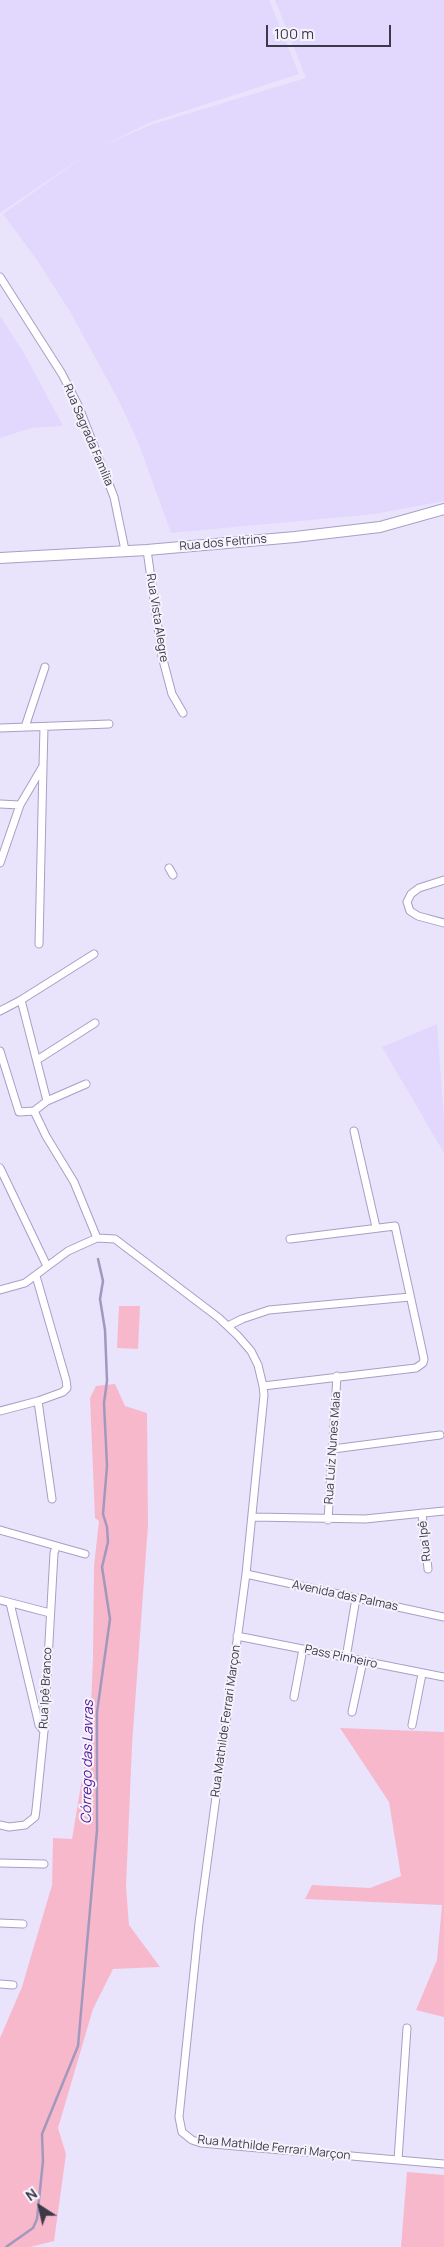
<!DOCTYPE html>
<html>
<head>
<meta charset="utf-8">
<style>
	body { margin:0 }
	#map { position:relative; width:444px; height:2247px; overflow:hidden; background:#eae3fc; font-family:Manrope,sans-serif }
	canvas { display:block }
	.north { position:absolute; left:15px; top:2182px; width:50px; height:50px; -webkit-text-stroke:4px #f5f3fc; paint-order:stroke; rotate:325deg; font-size:14px; font-weight:700; line-height:20px; text-align:center; color:#3d3949 }
	.north::after { content:''; display:block; margin:auto; width:18px; height:22px; background:#3d3949; clip-path:polygon(50% 0,100% 100%,50% 72%,0 100%) }
	.scale { position:absolute; left:266px; top:25px; width:125px; height:22px; box-sizing:border-box; border:2px solid #3d3949; border-top:0; padding-left:6px; font-size:15px; line-height:18px; white-space:nowrap; color:#3d3949; -webkit-text-stroke:4px #f5f3fc; paint-order:stroke }
</style>
</head>
<body>
<div id="map">
<canvas width="444" height="2247"></canvas>
<div class="north">N</div>
<div class="scale">100 m</div>
</div>
<script>
const c = document.querySelector('canvas').getContext('2d');
c.lineJoin = 'round';
function paint(path, color) {
  c.fillStyle = color;
  c.fill(path, 'evenodd');
}
function shape(rows) {
  const path = new Path2D();
  for (const r of rows) {
    path.moveTo(r[0], r[1]);
    for (let i = 2; i < r.length; i += 2) path.lineTo(r[i], r[i + 1]);
  }
  return path;
}
function trace(path, color, width, dash) {
  c.strokeStyle = color;
  c.lineWidth = width;
  c.lineCap = dash ? 'butt' : 'round';
  c.setLineDash(dash || []);
  c.stroke(path);
}
function drawText(font, color, halo, rows, align = 'center') {
  c.font = font + ' Manrope,sans-serif';
  c.lineWidth = 4;
  c.setLineDash([]);
  c.textBaseline = 'middle';
  c.strokeStyle = halo;
  c.fillStyle = color;
  for (const [text, x, y, turn = 0] of rows) {
    c.save();
    c.translate(x, y);
    c.rotate((+turn || 0) * Math.PI / 180);
    c.textAlign = isNaN(turn) ? turn : align;
    if (halo) c.strokeText(text, 0, 0);
    c.fillText(text, 0, 0);
    c.restore();
  }
}
paint(shape([
	[0,0,269,0,299,74,151,122,102,146,150,125,306,78,275,0,444,0,444,501,375,514,171,533,138,442,118,399,69,310,37,260,3,214,93,150,0,213],
	[0,316,24,353,63,426,31,428,0,438],
	[437,1024,444,1118,444,1153,382,1047]
]), '#e2d8fe');
paint(shape([
	[119,1306,140,1306,138,1349,117,1348],
	[115,1384,125,1406,147,1413,148,1525,132,1745,126,1887,129,1925,160,1967,113,1969,93,2009,58,2128,66,2154,54,2241,30,2247,0,2247,0,2038,22,1987,52,1885,53,1838,72,1839,90,1731,93,1657,94,1566,99,1521,95,1518,90,1398,96,1386],
	[340,1728,444,1732,444,2017,416,2010,437,1960,442,1905,305,1899,312,1885,370,1888,401,1876,389,1802],
	[407,2172,444,2175,444,2247,401,2247]
]), '#f7b8cc');
trace(shape([
	[6,2247,33,2228,37,2219,43,2161,42,2134,78,2046,97,1830,97,1712,110,1619,102,1567,108,1542,107,1527,103,1514,107,1466,104,1403,107,1381,105,1330,100,1299,103,1281,98,1259]
]), '#a298bd', 2.5);
const street = shape([
	[0,277,62,374,78,405,114,497,125,550],
	[147,550,162,656,172,694,183,713],
	[25,727,45,667],
	[0,728,109,724],
	[0,804,20,805],
	[0,863,20,805,43,766,44,727],
	[169,868,173,875],
	[444,880,419,888,411,894,407,902,410,911,418,916,444,923],
	[39,944,43,766],
	[21,1000,47,1101],
	[0,1011,21,1000,94,954],
	[0,1051,19,1112,34,1111,47,1101,86,1084],
	[37,1060,95,1023],
	[34,1111,46,1136,74,1182,97,1238],
	[354,1131,376,1227],
	[0,1168,47,1266],
	[0,1290,25,1283,68,1251,97,1238,115,1239,219,1318,238,1336,251,1351,258,1365,263,1386,264,1395,246,1574,199,1923,179,2117,182,2132,192,2140,201,2143,444,2164],
	[228,1326,242,1319,269,1310,410,1297],
	[263,1386,416,1368,423,1363,424,1359,395,1226,290,1239],
	[38,1401,52,1499],
	[0,1411,38,1401,63,1392,67,1388,66,1380,36,1276],
	[333,1449,440,1435],
	[422,1513,428,1569],
	[253,1517,365,1519,444,1511],
	[328,1520,337,1376],
	[0,1530,85,1554],
	[246,1574,444,1617],
	[0,1600,50,1613],
	[10,1603,39,1725,44,1731],
	[237,1636,444,1677],
	[346,1658,356,1598],
	[294,1697,303,1649],
	[352,1712,363,1661],
	[412,1725,422,1674],
	[0,1825,9,1827,25,1825,35,1817,36,1810,44,1731,54,1553,56,1547],
	[0,1863,44,1864],
	[0,1923,23,1924],
	[0,1984,13,1985],
	[398,2160,407,2028]
]);
const secondary = shape([
	[0,558,147,550,295,537,380,527,444,509]
]);
trace(street, '#a99ec5', 9);
trace(secondary, '#a99ec5', 12);
trace(street, '#fff', 7);
trace(secondary, '#fff', 10);
drawText('12px', '#3d3949', '#f5f3fc', [
	["Rua Sagrada Família",88,435,67],
	["Rua dos Feltrins",223,543,-5],
	["Rua Vista Alegre",157,618,81],
	["Rua Luíz Nunes Maia",333,1448,-86],
	["Rua Ipê",425,1541,-96],
	["Avenida das Palmas",345,1596,12],
	["Pass Pinheiro",341,1657,12],
	["Rua Ipê Branco",46,1688,-87],
	["Rua Mathilde Ferrari Marçon",226,1721,-82],
	["Rua Mathilde Ferrari Marçon",274,2148,6]
]);
drawText('italic 14px', '#55119c', '#f5f3fc', [
	["Córrego das Lavras",88,1762,-89]
]);
</script>
</body>
</html>
